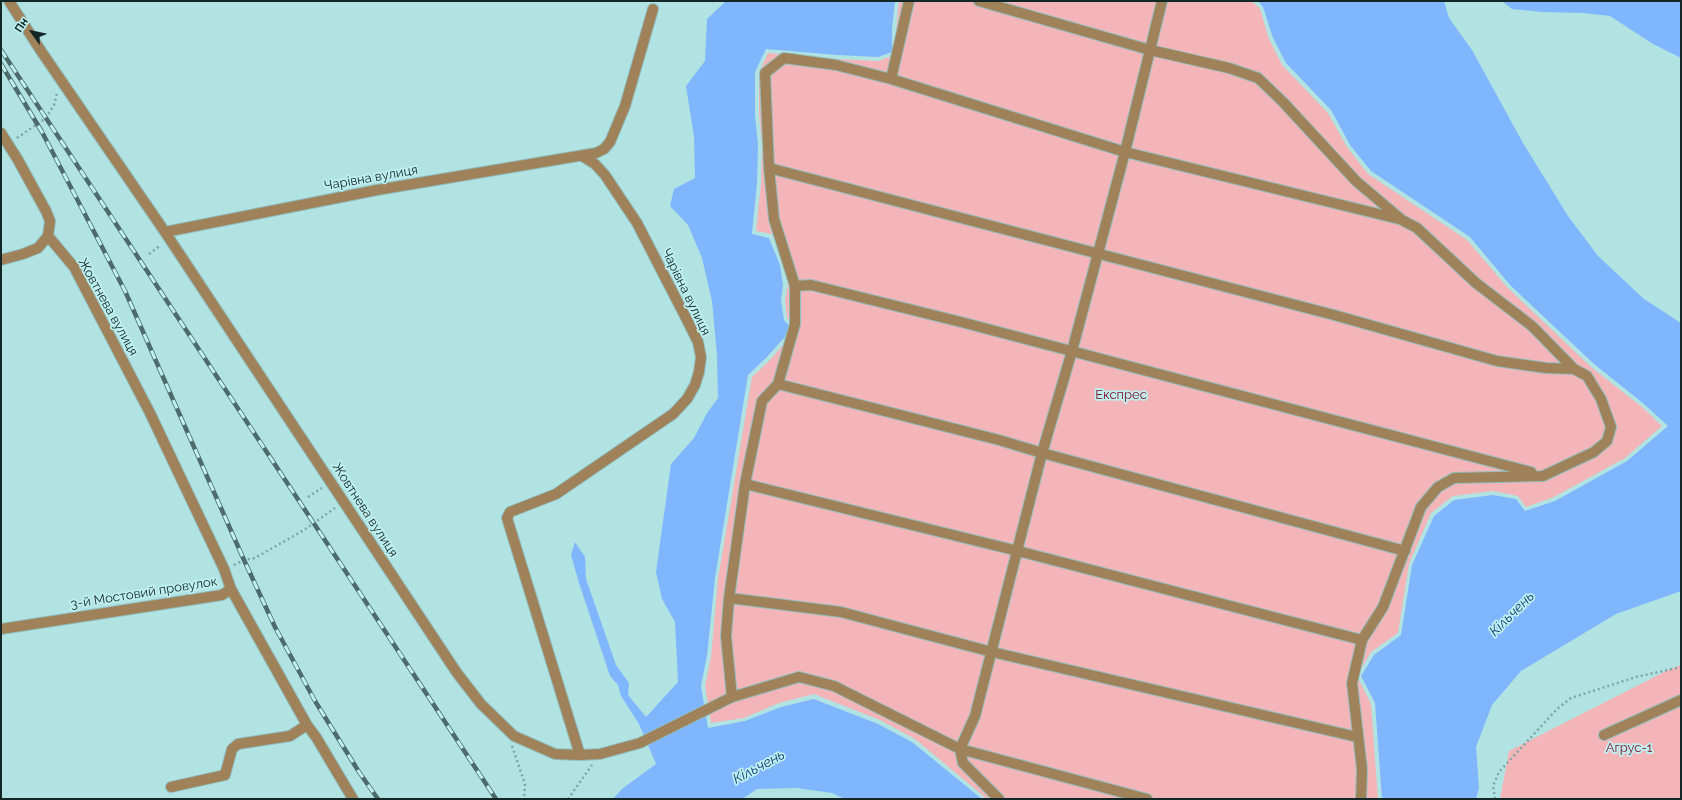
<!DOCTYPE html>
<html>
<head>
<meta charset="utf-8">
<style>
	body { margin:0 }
	#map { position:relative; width:1682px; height:800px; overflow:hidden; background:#b2e3e3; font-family:Raleway,sans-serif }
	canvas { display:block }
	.frame { position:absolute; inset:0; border:2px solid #142727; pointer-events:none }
	.north { position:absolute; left:12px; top:12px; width:40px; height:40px; -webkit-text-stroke:3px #bff0f0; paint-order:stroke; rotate:303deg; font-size:11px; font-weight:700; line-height:16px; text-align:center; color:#142727 }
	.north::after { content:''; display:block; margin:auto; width:14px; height:18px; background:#142727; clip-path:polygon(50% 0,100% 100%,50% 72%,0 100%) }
</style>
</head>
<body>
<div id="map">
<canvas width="1682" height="800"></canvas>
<div class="frame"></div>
<div class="north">Пн</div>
</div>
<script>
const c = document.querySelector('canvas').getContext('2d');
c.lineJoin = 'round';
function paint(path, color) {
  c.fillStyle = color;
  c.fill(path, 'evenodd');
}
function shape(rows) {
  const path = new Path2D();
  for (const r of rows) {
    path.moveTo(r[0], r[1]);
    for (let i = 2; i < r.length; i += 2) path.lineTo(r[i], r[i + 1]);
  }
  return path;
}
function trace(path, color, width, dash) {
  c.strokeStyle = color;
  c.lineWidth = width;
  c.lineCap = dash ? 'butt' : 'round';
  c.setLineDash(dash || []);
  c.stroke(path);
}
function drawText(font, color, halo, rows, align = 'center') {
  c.font = font + ' Raleway,sans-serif';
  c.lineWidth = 3.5;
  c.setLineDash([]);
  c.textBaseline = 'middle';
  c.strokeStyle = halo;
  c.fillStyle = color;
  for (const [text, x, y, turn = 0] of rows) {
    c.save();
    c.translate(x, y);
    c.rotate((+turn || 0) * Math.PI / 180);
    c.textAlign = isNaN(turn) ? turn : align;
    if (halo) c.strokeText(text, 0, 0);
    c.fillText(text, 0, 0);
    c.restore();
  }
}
paint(shape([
	[899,1,1252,1,1260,9,1269,39,1282,65,1328,113,1347,147,1368,174,1467,240,1507,287,1591,367,1642,407,1662,426,1625,458,1554,497,1526,507,1518,496,1493,491,1453,496,1431,513,1409,564,1398,633,1371,652,1357,676,1371,704,1378,799,987,799,915,739,880,720,814,694,779,703,744,718,711,723,705,686,711,657,718,579,752,377,769,361,797,329,787,318,785,300,788,285,784,263,772,234,756,231,761,183,762,145,759,115,759,72,768,53,837,59,879,61,896,54,896,29],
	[1681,665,1681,799,1500,799,1509,751,1668,670]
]), '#f3b5b8');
paint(shape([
	[726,1,895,1,892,29,892,52,878,57,837,55,766,49,755,72,755,115,758,145,757,183,752,234,769,238,780,265,783,285,781,300,784,320,792,329,766,358,748,375,715,578,707,656,701,686,708,728,745,721,781,707,814,699,878,724,912,742,982,799,845,799,832,793,797,788,757,789,742,799,613,799,622,789,656,764,639,724,621,696,618,685,610,676,579,583,571,555,575,542,585,557,586,579,616,665,629,683,628,695,646,717,678,682,675,622,662,599,656,572,671,464,694,438,707,413,718,398,717,355,712,301,702,258,688,225,670,206,674,189,695,178,694,137,686,86,705,61,707,19],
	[1258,1,1444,1,1449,18,1472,50,1523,143,1568,216,1598,256,1644,299,1681,323,1681,591,1616,614,1521,671,1492,705,1476,747,1479,788,1476,799,1382,799,1375,703,1361,676,1374,655,1401,635,1412,565,1434,516,1454,500,1493,495,1516,499,1525,511,1555,501,1627,461,1668,426,1644,404,1594,364,1510,285,1470,237,1371,171,1350,145,1331,110,1286,63,1273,38,1263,7],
	[1502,1,1681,1,1681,58,1653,44,1610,16,1583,13,1542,12,1512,9]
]), '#7fb6fe');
const minor = shape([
	[9,1,41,51,165,232,457,673,481,704,514,736,555,754,580,755,600,754,640,743,732,697,799,677,834,686,960,749,1147,799],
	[979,1,1150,50,1229,68,1258,78,1283,102,1356,181,1402,220,1417,228,1476,283,1532,326,1574,369,1587,376,1601,399,1611,427,1607,441,1594,452,1543,476,1454,478,1438,487,1421,507,1383,607,1362,640,1352,683,1362,769,1361,799],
	[891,79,909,1],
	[1,133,18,160,46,211,50,221,48,236],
	[769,168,1334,315,1497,361,1546,368,1574,369],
	[165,232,377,190,596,153,604,149,610,142,625,106,653,9],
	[48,236,74,267,150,413,224,569,231,589,307,725,316,737,353,799],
	[1,260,23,254,38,248,48,236],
	[795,286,811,285,961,322,1531,472],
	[778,384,999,440,1042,453,1405,551],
	[745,484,1018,551,1362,640],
	[729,598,841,612,992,652,1357,737],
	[1,629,222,595,231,589],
	[732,697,726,636,729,598,745,484,762,401,778,384,795,324,795,286,774,219,769,168,765,73,784,58,836,65,891,79,1125,152,1399,219],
	[1604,735,1681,700],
	[580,755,507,518,510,512,556,494,673,414,687,399,695,385,699,372,701,357,698,342,686,318,637,223,605,175,595,164,582,156],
	[171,787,225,775,232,749,238,744,290,736,307,725],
	[999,799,963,763,960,749,975,716,1042,453,1072,351,1125,152,1162,1]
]);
trace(minor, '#92bdbd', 12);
trace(shape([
	[17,138,46,118,54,105,57,93],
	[149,254,161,245],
	[308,497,322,488],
	[234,565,244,560,255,558,304,530,335,508],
	[512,746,525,784,524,799],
	[568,799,592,765],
	[1495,799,1493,786,1499,772,1557,709,1571,698,1636,677,1681,667]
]), '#7ea5a5', 2.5, [2, 3]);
trace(minor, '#9f8259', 10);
const rail = shape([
	[1,50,496,799],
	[1,64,42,132,125,291,244,560,275,627,315,701,359,772,378,799]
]);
trace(rail, '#4d6b6b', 4.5);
trace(rail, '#bff0f0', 3, [9]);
drawText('13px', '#142727', '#bff0f0', [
	["Чарівна вулиця",371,178,-10],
	["Чарівна вулиця",686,292,64],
	["Жовтнева вулиця",108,307,61],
	["Жовтнева вулиця",365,510,57],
	["3-й Мостовий провулок",144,593,-9]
]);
drawText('13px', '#80112a', '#bff0f0', [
	["Експрес",1121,395],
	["Агрус-1",1629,748]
]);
drawText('italic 14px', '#103e76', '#bff0f0', [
	["Кільчень",1512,614,-45],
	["Кільчень",759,767,-28]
]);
</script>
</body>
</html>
